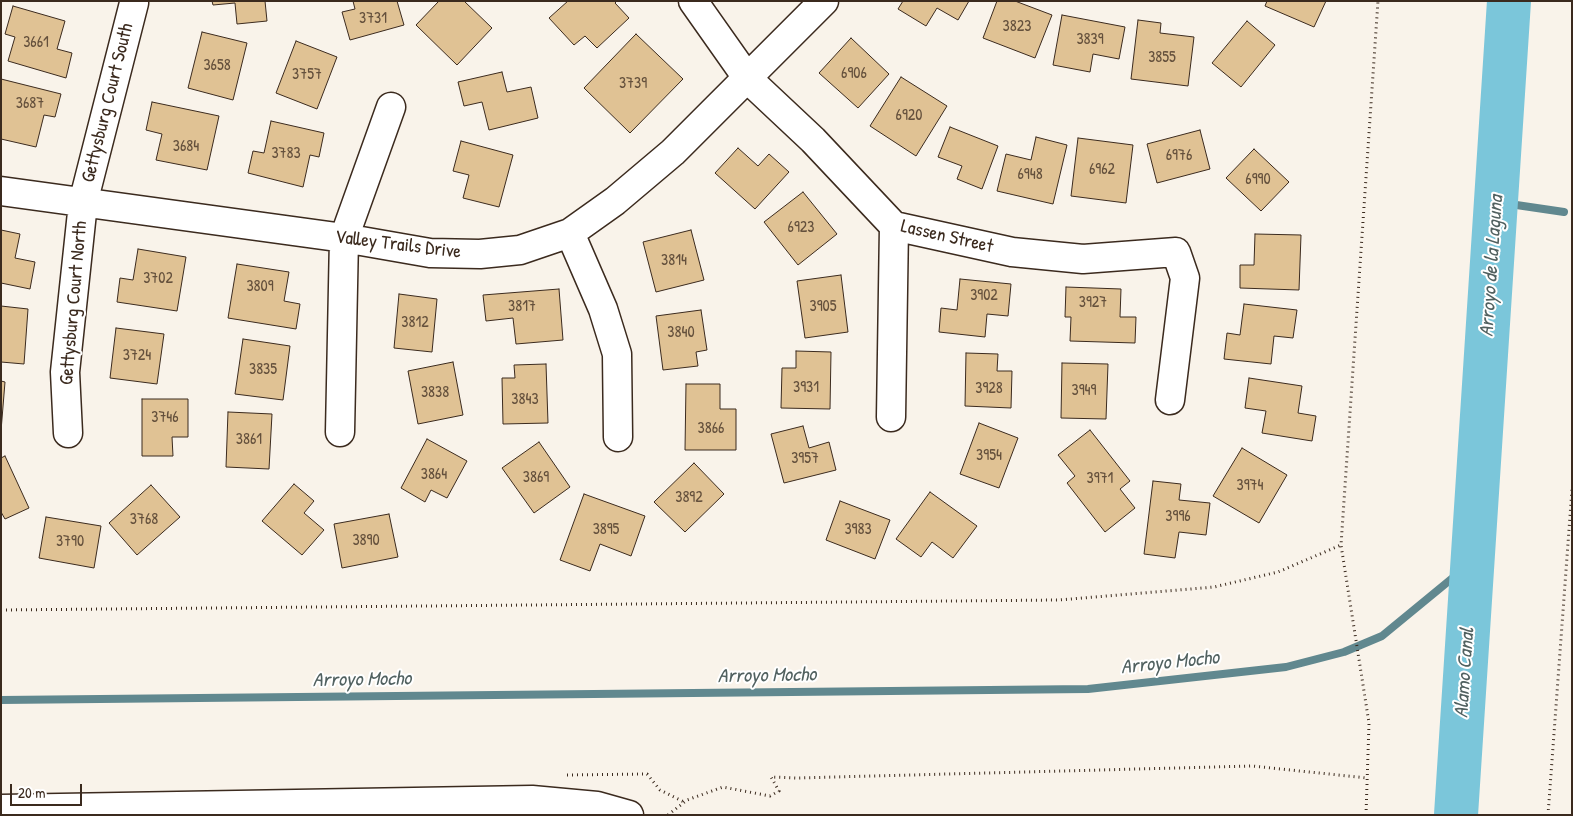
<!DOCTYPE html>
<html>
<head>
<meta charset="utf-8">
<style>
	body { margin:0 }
	#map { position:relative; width:1573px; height:816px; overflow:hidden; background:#f9f3ea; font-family:"Patrick Hand",sans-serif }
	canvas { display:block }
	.frame { position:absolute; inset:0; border:2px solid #3b2a1e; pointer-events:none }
	.scale { position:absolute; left:10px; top:784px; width:72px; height:22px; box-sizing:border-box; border:2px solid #3b2a1e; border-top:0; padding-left:6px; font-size:15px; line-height:18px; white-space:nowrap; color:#3b2a1e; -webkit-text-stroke:4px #fff; paint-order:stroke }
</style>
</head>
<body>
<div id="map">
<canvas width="1573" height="816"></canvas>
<div class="frame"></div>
<div class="scale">20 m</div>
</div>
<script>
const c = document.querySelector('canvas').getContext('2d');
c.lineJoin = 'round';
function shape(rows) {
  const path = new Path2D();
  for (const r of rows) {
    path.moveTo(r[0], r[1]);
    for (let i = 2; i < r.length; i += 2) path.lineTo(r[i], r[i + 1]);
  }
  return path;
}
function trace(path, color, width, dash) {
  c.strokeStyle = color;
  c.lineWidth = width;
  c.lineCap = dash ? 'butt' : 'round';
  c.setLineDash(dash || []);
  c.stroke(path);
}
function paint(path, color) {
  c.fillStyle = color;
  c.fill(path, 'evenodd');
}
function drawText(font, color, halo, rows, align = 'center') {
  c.font = font + ' "Patrick Hand",sans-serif';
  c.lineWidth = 4;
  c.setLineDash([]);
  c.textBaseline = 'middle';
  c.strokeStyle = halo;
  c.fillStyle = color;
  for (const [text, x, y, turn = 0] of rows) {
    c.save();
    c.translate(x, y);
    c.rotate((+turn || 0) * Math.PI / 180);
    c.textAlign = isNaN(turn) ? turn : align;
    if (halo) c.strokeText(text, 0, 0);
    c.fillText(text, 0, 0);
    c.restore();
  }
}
trace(shape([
	[1496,202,1564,212],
	[1,700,1088,689,1286,667,1344,652,1382,636,1455,576,1475,531]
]), '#61888f', 8);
trace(shape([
	[1456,815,1509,1]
]), '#7bc6da', 44);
const building = shape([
	[212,1,265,1,267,21,237,24,235,3,213,5,212,1],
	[353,1,397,1,404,25,350,40,342,12,355,9,353,1],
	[439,1,464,1,492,28,457,65,416,25,439,1],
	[568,1,617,1,615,3,629,18,597,48,585,36,574,45,549,18,568,1],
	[903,1,969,1,958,20,937,8,926,26,898,9,903,1],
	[997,1,1015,1,1052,15,1035,58,983,38,997,1],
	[1267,1,1326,1,1314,27,1265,6,1267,1],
	[13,6,65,21,57,49,72,53,66,78,8,61,15,37,5,34,13,6],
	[1062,15,1125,27,1119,59,1093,54,1090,72,1053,65,1062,15],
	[1138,20,1161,23,1160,33,1194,37,1188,86,1131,79,1138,20],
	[1247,21,1275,45,1241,87,1212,63,1247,21],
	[202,32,247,43,233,100,188,88,202,32],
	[636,34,683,79,630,133,584,88,636,34],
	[851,38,889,74,858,108,819,73,851,38],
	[296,41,337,57,317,109,276,93,296,41],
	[502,72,507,92,531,87,538,118,489,130,482,102,464,106,458,82,502,72],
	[901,77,947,106,916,156,870,126,901,77],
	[1,79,61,94,55,117,44,115,36,147,1,139,1,79],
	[152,102,219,116,207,170,156,160,162,134,146,130,152,102],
	[271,121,324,133,319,157,310,155,303,187,248,173,253,151,264,153,271,121],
	[950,127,998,146,982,189,957,179,962,166,938,157,950,127],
	[1200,130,1210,169,1157,183,1147,144,1200,130],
	[1036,137,1067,145,1053,204,997,191,1006,154,1031,160,1036,137],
	[1078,138,1133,145,1126,203,1071,196,1078,138],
	[461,141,513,155,499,207,463,198,469,175,453,171,461,141],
	[738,148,758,166,769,154,789,172,755,209,715,173,738,148],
	[1254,149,1289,182,1261,211,1226,178,1254,149],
	[803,192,837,234,798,265,764,222,803,192],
	[1,230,20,234,15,258,35,262,30,289,1,283,1,230],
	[691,230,704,280,656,292,643,242,691,230],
	[1255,234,1301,235,1299,290,1240,288,1240,265,1254,265,1255,234],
	[138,249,186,257,177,311,117,302,120,278,133,280,138,249],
	[237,264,289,272,284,301,300,304,296,329,228,318,237,264],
	[841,275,848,332,805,338,797,281,841,275],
	[960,279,1011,284,1008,316,987,314,985,337,939,332,941,308,957,310,960,279],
	[1066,287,1121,289,1120,317,1136,317,1135,343,1070,341,1071,317,1065,317,1066,287],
	[559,289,563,340,516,344,513,318,486,321,483,295,559,289],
	[399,294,437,299,432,352,394,348,399,294],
	[1244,304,1297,310,1293,338,1274,336,1271,364,1224,359,1227,333,1240,335,1244,304],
	[1,306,28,309,24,364,1,362,1,306],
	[701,310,707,350,696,352,698,366,663,370,656,316,701,310],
	[116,328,164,334,157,384,110,378,116,328],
	[243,339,290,346,283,400,235,394,243,339],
	[796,351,831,352,830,409,781,408,782,368,796,368,796,351],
	[966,353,998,354,997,371,1012,371,1011,408,965,406,966,353],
	[453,362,463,415,418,424,408,371,453,362],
	[1062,363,1108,364,1106,419,1061,418,1062,363],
	[546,364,548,423,503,424,502,378,515,378,514,365,546,364],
	[1249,378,1302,386,1298,413,1316,416,1312,441,1262,433,1266,411,1245,408,1249,378],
	[1,381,5,382,1,431,1,381],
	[686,384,720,384,720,409,736,409,736,450,685,450,686,384],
	[142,399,188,399,188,437,172,437,173,456,142,456,142,399],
	[228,412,272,414,269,469,226,467,228,412],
	[979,423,1018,438,999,488,960,474,979,423],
	[803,426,809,448,829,442,836,470,784,483,771,434,803,426],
	[1090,430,1130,481,1120,489,1135,508,1105,532,1067,483,1075,476,1058,455,1090,430],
	[427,439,467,461,447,498,431,490,425,502,401,488,427,439],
	[539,442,570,487,534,513,502,468,539,442],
	[1242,448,1287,475,1259,523,1213,496,1242,448],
	[5,456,29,508,5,519,1,512,1,458,5,456],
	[694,463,724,494,685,532,654,502,694,463],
	[1153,481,1181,484,1179,500,1210,503,1206,535,1179,532,1175,558,1144,554,1153,481],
	[294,484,314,501,304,513,324,530,302,555,262,521,294,484],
	[151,485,180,517,137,555,109,523,151,485],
	[930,492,977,526,953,558,932,542,921,557,896,539,930,492],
	[584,494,645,516,631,556,600,544,590,571,560,560,584,494],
	[840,501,890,520,875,559,826,540,840,501],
	[389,514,398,557,342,568,334,524,389,514],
	[46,517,101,526,94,568,39,558,46,517]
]);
paint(building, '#e0c294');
trace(building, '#3b2a1e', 1);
const minor = shape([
	[693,1,748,79,813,140,894,226,1012,252,1083,259,1176,252,1185,278,1170,400],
	[1,191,344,238,430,253,480,254,520,250,570,233,615,201,673,152,824,1],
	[570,233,603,309,617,354,618,437],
	[891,417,894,226],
	[340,432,344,238,391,107],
	[68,433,65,372,83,203,134,3]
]);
const major = shape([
	[1,809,532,800,597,806,629,815]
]);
trace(minor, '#3b2a1e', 31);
trace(major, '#3b2a1e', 31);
trace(shape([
	[1,610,1059,600,1214,587,1278,572,1341,545],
	[567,775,647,774,660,790,684,802],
	[668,815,687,800,723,787,770,796,779,791,771,777,797,778,1252,766,1367,778],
	[1366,815,1369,723,1341,545,1378,1],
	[1548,815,1572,489]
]), '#3b2a1e', 3, [1, 4]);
trace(minor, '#fff', 28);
trace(major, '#fff', 28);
drawText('16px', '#64503c', null, [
	["3731",373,19],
	["3823",1017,27],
	["3839",1090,40],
	["3661",36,43],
	["3855",1162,58],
	["3658",217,66],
	["6906",854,74],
	["3757",307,75],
	["3739",633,84],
	["3687",30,104],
	["6920",909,116],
	["3684",186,147],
	["3783",286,154],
	["6976",1179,156],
	["6962",1102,170],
	["6948",1030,175],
	["6990",1258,180],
	["6923",801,228],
	["3814",674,261],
	["3702",158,279],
	["3809",260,287],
	["3902",984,296],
	["3927",1093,303],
	["3817",522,307],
	["3905",823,307],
	["3812",415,323],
	["3840",681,333],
	["3724",137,356],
	["3835",263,370],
	["3931",806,388],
	["3928",989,389],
	["3949",1084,391],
	["3838",435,393],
	["3843",525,400],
	["3746",165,418],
	["3866",711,429],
	["3861",249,440],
	["3954",989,456],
	["3957",805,459],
	["3864",434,475],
	["3869",536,478],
	["3971",1100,479],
	["3974",1250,486],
	["3892",689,498],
	["3996",1178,517],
	["3768",144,520],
	["3895",606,530],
	["3983",858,530],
	["3890",366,541],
	["3790",70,542]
]);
drawText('19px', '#3b2a1e', '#fff', [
	["Gettysburg Court South",108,103,-76],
	["Lassen Street",947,237,13],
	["Valley Trails Drive",398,245,7],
	["Gettysburg Court North",74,303,-85]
]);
drawText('italic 20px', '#516160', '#fff', [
	["Arroyo de la Laguna",1492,266,-86],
	["Arroyo Mocho",1170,663,-6],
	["Alamo Canal",1465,673,-86],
	["Arroyo Mocho",767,676,-1],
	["Arroyo Mocho",362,680,-1]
]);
</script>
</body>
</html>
